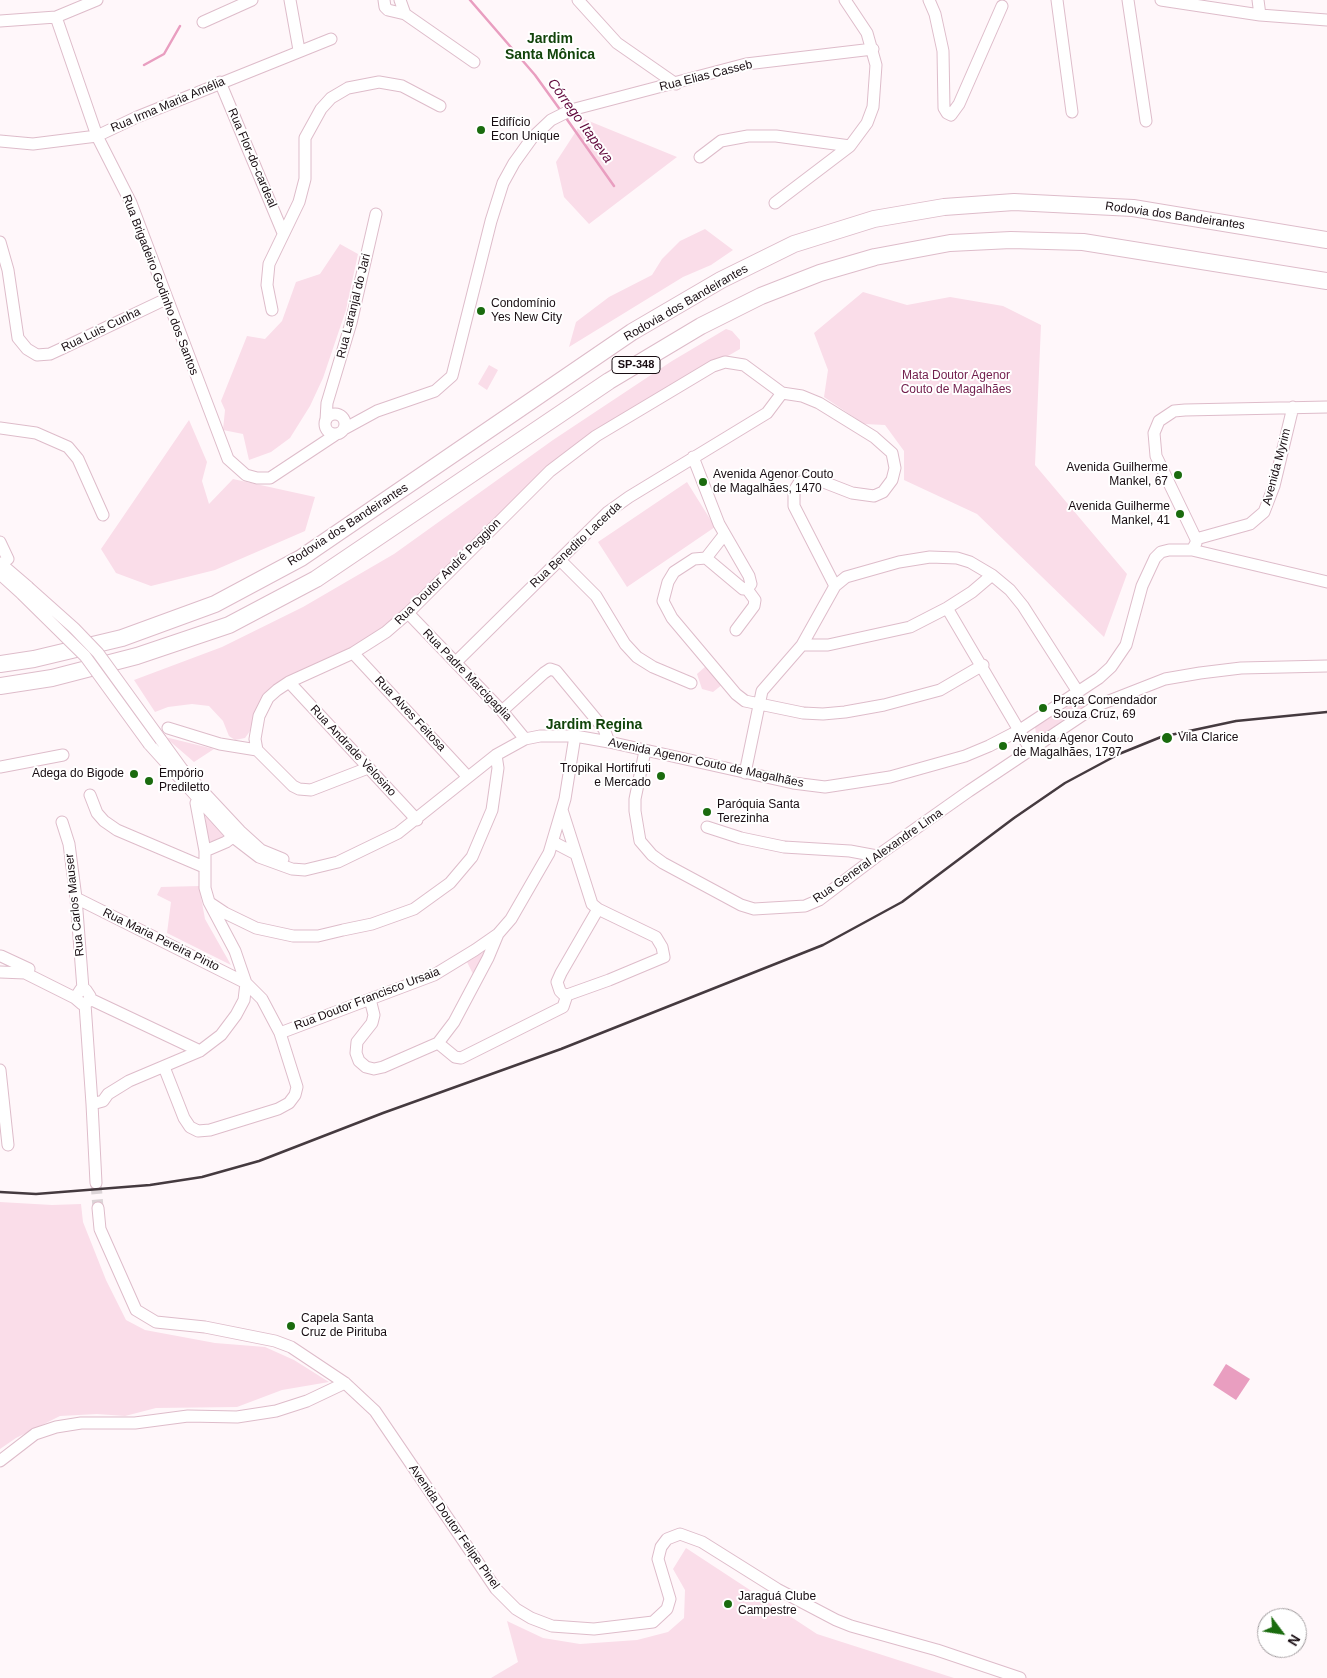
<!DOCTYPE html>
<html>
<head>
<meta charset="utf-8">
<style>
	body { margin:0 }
	#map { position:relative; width:1327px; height:1678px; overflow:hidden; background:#fff7fa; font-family:Arial,sans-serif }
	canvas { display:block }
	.north { position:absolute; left:1257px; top:1608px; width:50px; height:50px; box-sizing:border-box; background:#fff; border:1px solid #a39ea0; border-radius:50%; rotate:121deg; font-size:14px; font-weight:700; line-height:20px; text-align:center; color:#180d12 }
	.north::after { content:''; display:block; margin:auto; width:18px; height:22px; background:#1a6b0e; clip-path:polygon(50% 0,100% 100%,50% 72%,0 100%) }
</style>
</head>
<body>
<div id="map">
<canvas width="1327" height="1678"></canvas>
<div class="north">N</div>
</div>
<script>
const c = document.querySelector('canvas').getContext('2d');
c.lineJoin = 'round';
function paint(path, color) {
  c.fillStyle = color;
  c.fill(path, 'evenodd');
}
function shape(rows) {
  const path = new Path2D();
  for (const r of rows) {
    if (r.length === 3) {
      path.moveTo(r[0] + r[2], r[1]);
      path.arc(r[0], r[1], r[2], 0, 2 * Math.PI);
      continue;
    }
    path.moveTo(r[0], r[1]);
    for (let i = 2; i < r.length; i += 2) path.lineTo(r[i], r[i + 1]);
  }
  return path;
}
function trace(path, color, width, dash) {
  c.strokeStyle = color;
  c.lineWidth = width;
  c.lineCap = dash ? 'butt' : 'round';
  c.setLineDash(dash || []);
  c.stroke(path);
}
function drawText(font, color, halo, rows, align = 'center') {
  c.font = font + ' Arial,sans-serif';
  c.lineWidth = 4;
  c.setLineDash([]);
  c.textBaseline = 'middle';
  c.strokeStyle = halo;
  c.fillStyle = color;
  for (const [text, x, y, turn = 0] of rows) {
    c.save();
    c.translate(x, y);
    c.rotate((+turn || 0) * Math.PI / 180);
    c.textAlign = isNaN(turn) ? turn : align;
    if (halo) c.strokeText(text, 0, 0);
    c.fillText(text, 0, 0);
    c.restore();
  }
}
paint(shape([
	[584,119,677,157,589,224,564,197,556,162],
	[705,229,733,250,711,265,683,277,569,347,576,322,609,297,652,275,662,259,680,241],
	[340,244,358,254,346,310,323,378,310,406,290,438,271,452,249,460,243,434,223,430,225,410,221,401,247,336,265,339,282,321,296,282,320,274],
	[863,292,907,305,950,297,1003,306,1041,325,1035,465,1127,574,1104,637,977,514,904,480,904,451,885,425,864,424,824,397,828,370,814,333],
	[726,329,732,331,740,340,740,349,594,433,384,629,351,650,287,679,245,738,235,740,229,736,223,721,209,706,192,704,168,707,155,712,134,680,222,647,303,607,394,554,553,440,672,361],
	[489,365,498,370,487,390,478,384],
	[189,420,207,462,202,481,209,504,233,479,315,497,305,531,215,570,151,586,116,573,101,549],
	[687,482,715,527,627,587,598,542],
	[706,666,723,684,713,692,702,689,697,674],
	[1081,699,1087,705,1041,735,1036,733,1035,727],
	[165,737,214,749,194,762],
	[205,812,225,834,223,838,211,842,207,840],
	[199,886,205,919,231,965,167,933,171,902,157,895,161,887],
	[487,950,474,976,467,962],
	[0,1202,52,1205,81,1204,83,1222,106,1280,126,1320,145,1330,215,1343,265,1347,294,1360,329,1382,282,1390,237,1407,156,1408,125,1416,97,1414,60,1416,16,1438,0,1449],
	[686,1548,817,1634,954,1678,491,1678,518,1662,507,1621,543,1638,580,1644,637,1640,668,1632,684,1618,685,1590,673,1569]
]), '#fadde9');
paint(shape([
	[1226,1364,1250,1379,1236,1400,1213,1385]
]), '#e99ec0');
trace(shape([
	[470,0,535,75,561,111],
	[144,65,164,54,180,26],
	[566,118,614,186]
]), '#e99ec0', 2.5);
trace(shape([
	[96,1183,98,1208]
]), '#dcd4d7', 11, [11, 5.5]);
const minor = shape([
	[290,0,299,50],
	[384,0,385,7,388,10,405,14,474,62],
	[400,0,405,14],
	[578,0,617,43,676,84],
	[929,0,935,14,943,51,944,108,947,113,951,115,959,104,1002,6],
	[1057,0,1072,112],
	[1128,0,1146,121],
	[1161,0,1260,15,1327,20],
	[1258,0,1260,15],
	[56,17,97,136,131,203,228,459,246,475,257,478,270,478,335,435],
	[0,21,56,17,97,0],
	[203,22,252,0],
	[220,82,283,233],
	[0,141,33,144,97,136,137,117,331,39],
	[700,157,721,141,748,136,776,136,850,146],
	[775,203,850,146,867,123,873,107,876,65,867,33,845,0],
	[0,242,8,270,18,338,27,349,37,355,50,354,63,348,166,299],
	[272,310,267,285,269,264,299,202,305,179,305,138,321,109,331,98,348,88,379,82,402,86,440,106],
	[335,424,10],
	[326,420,327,403,351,323,376,214],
	[0,428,36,433,68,447,78,459,103,515],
	[344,429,377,411,435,391,452,376,491,221,503,183,514,163,532,138,551,120,571,110,746,64,873,49],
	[693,457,719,524,749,576,751,584,747,589,743,589,706,558,694,559,674,572,668,582,663,601,672,618,736,694,745,701,803,713,823,714,845,712,884,705,940,690,983,665],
	[1196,539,1156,456,1154,433,1159,421,1174,411,1185,410,1327,407],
	[1196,539,1250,524,1264,512,1274,486,1293,407],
	[0,542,8,559],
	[1192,550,1327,582],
	[706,558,724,535],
	[560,560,596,596,625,644,637,657,653,667,691,683],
	[0,563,28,587],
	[0,574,22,594],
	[947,608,1030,749],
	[408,613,502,711,525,739],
	[736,630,754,606,755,600,747,589],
	[802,645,828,645,910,627,947,608,972,592,992,575],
	[353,653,467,776],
	[456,662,608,512,629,497,767,413,782,393],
	[289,682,417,820],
	[502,711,544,673,550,669,556,671,604,729,609,742],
	[168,728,220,744,257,750],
	[161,740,182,769,240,831,261,850,283,859],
	[149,744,233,837,259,857,292,869,305,870,338,862,398,833,496,755,525,739,540,736,575,736,609,742,793,783,825,787,890,777,965,756,989,746,1020,730,1099,678,1111,667,1126,645,1142,586,1155,558,1161,552,1169,550,1192,550,1196,543,1196,539],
	[257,750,255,739,259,716,268,698,277,690,289,682,353,653,386,632,408,613,550,471,596,436,713,366,725,362,744,365,782,393,802,396,819,403,874,437,892,453,895,468,892,480,883,492,874,496,852,493,816,479,809,478,799,483,794,491,794,506,835,586],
	[257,750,293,786,299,789,311,790,368,768],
	[645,751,635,799,635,811,640,841,652,855,663,863,741,905,754,909,805,906,819,900,877,856,969,791,1096,706,1165,679,1200,673,1241,668,1327,666],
	[0,767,63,755],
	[745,773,762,691,802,645,835,586,846,577,899,562,930,557,957,558,970,562,992,575,1010,590,1023,606,1078,692],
	[90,795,97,813,104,821,117,830,204,867],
	[562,810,592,904,598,909,656,937,662,947,664,957,609,980,567,995,563,994,560,991,557,982,561,973,598,909],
	[62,822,69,844,76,898,83,989],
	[707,827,741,838,784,847,850,851,877,856],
	[553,842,576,854],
	[205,851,226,842,238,833],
	[76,898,246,983,262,999,280,1033,297,1087,295,1095,289,1103,278,1109,210,1130,198,1131,190,1127,184,1118,164,1067],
	[210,903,225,913,256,928,293,936,318,936,343,930,372,924,414,909,450,883,472,857,492,810,498,768,496,755],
	[1,956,29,969],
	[0,972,25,973,75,998,82,1004,88,1002,90,996,86,990,81,989,75,998],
	[90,999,200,1051],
	[370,999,374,1015,372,1023,357,1042,356,1053,359,1061,366,1067,374,1069,383,1067,438,1043,454,1022,488,958,498,934],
	[85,1004,92,1104],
	[280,1033,434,975,475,950,498,934,511,919,549,853,565,799,575,736],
	[438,1043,455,1057,461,1058,563,1007,567,995],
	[0,1070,8,1145],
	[96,1183,92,1104,103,1101,108,1094,129,1081,200,1051,221,1035,236,1015,244,1000,246,983,235,951,209,902,205,888,205,851,196,803,203,792],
	[98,1208,100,1229,136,1310,156,1322,205,1327,275,1341,291,1347,345,1383,375,1411,496,1589,516,1609,531,1618,552,1626,594,1629,653,1622,667,1609,670,1599,658,1559,661,1547,667,1539,680,1534,702,1542,777,1589,836,1620,851,1626,937,1650,1020,1678],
	[0,1461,35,1434,56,1427,81,1423,135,1423,188,1416,237,1417,276,1411,307,1401,345,1383]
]);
const highway = shape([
	[0,664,34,659,122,638,215,604,301,558,632,332,721,280,794,244,874,219,944,207,1014,202,1133,208,1327,240],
	[0,686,52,678,137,656,229,625,316,579,609,381,701,326,761,296,820,273,875,257,950,243,1011,240,1083,242,1327,281]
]);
trace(minor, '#debcca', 13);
trace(highway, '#debcca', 18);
trace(minor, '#fff', 11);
trace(highway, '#fff', 16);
trace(shape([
	[0,1192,36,1194,150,1185,202,1177,259,1161,383,1113,561,1049,823,945,902,902,1014,818,1065,783,1119,754,1161,737,1236,721,1327,712]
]), '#453a3f', 2.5);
const minorBridge = shape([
	[28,587,74,628,98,653,161,740],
	[22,594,85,656,149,744]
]);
trace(minorBridge, '#debcca', 13, []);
trace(minorBridge, '#fff', 11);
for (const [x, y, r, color] of [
	[481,130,5,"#1a6b0e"],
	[481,311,5,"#1a6b0e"],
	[1178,475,5,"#1a6b0e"],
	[703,482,5,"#1a6b0e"],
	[1180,514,5,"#1a6b0e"],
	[1043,708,5,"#1a6b0e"],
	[1167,738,6,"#1a6b0e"],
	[1003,746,5,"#1a6b0e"],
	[134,774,5,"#1a6b0e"],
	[661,776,5,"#1a6b0e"],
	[149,781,5,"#1a6b0e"],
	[707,812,5,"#1a6b0e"],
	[291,1326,5,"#1a6b0e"],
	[728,1604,5,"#1a6b0e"]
]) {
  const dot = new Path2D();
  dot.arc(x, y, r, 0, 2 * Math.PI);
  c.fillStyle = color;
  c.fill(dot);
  trace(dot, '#fff', 2);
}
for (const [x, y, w] of [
	[636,365,48]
]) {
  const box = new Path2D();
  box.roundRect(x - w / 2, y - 8.5, w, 17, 4);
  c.fillStyle = '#fff';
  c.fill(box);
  trace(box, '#180d12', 1);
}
drawText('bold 11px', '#180d12', null, [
	["SP-348",636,365]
]);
drawText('12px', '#180d12', '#fff', [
	["Rua Elias Casseb",706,76,-14],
	["Rua Irma Maria Amélia",168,105,-23],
	["Rua Flor-do-cardeal",252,158,67],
	["Rodovia dos Bandeirantes",1175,216,8],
	["Rua Brigadeiro Godinho dos Santos",160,285,69],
	["Rodovia dos Bandeirantes",686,303,-30],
	["Rua Laranjal do Jari",354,306,-76],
	["Rua Luis Cunha",101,330,-26],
	["Avenida Myrim",1277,467,-75],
	["Rodovia dos Bandeirantes",348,525,-33],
	["Rua Benedito Lacerda",576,545,-43],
	["Rua Doutor André Peggion",448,572,-45],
	["Rua Padre Marcigaglia",467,675,46],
	["Rua Alves Feitosa",410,714,47],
	["Rua Andrade Velosino",353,751,47],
	["Avenida Agenor Couto de Magalhães",706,763,12],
	["Rua General Alexandre Lima",878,856,-35],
	["Rua Carlos Mauser",75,905,-96],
	["Rua Maria Pereira Pinto",161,940,26],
	["Rua Doutor Francisco Ursaia",367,999,-21],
	["Avenida Doutor Felipe Pinel",454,1527,55]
]);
drawText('12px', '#180d12', '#fff', [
	["Edifício",491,123],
	["Econ Unique",491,137],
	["Condomínio",491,304],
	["Yes New City",491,318],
	["Avenida Guilherme",1168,468,"right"],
	["Mankel, 67",1168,482,"right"],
	["Avenida Agenor Couto",713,475],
	["de Magalhães, 1470",713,489],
	["Avenida Guilherme",1170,507,"right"],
	["Mankel, 41",1170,521,"right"],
	["Praça Comendador",1053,701],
	["Souza Cruz, 69",1053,715],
	["Vila Clarice",1178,738],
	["Avenida Agenor Couto",1013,739],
	["de Magalhães, 1797",1013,753],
	["Tropikal Hortifruti",651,769,"right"],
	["e Mercado",651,783,"right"],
	["Adega do Bigode",124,774,"right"],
	["Empório",159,774],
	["Prediletto",159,788],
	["Paróquia Santa",717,805],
	["Terezinha",717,819],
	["Capela Santa",301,1319],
	["Cruz de Pirituba",301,1333],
	["Jaraguá Clube",738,1597],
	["Campestre",738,1611]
], 'left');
drawText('12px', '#711c4b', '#fff', [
	["Mata Doutor Agenor",956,376],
	["Couto de Magalhães",956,390]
]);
drawText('bold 14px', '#12440b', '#fff', [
	["Jardim",550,39],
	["Santa Mônica",550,55],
	["Jardim Regina",594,725]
]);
drawText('italic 14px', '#62093d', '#fff', [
	["Córrego Itapeva",580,121,54]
]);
</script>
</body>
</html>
